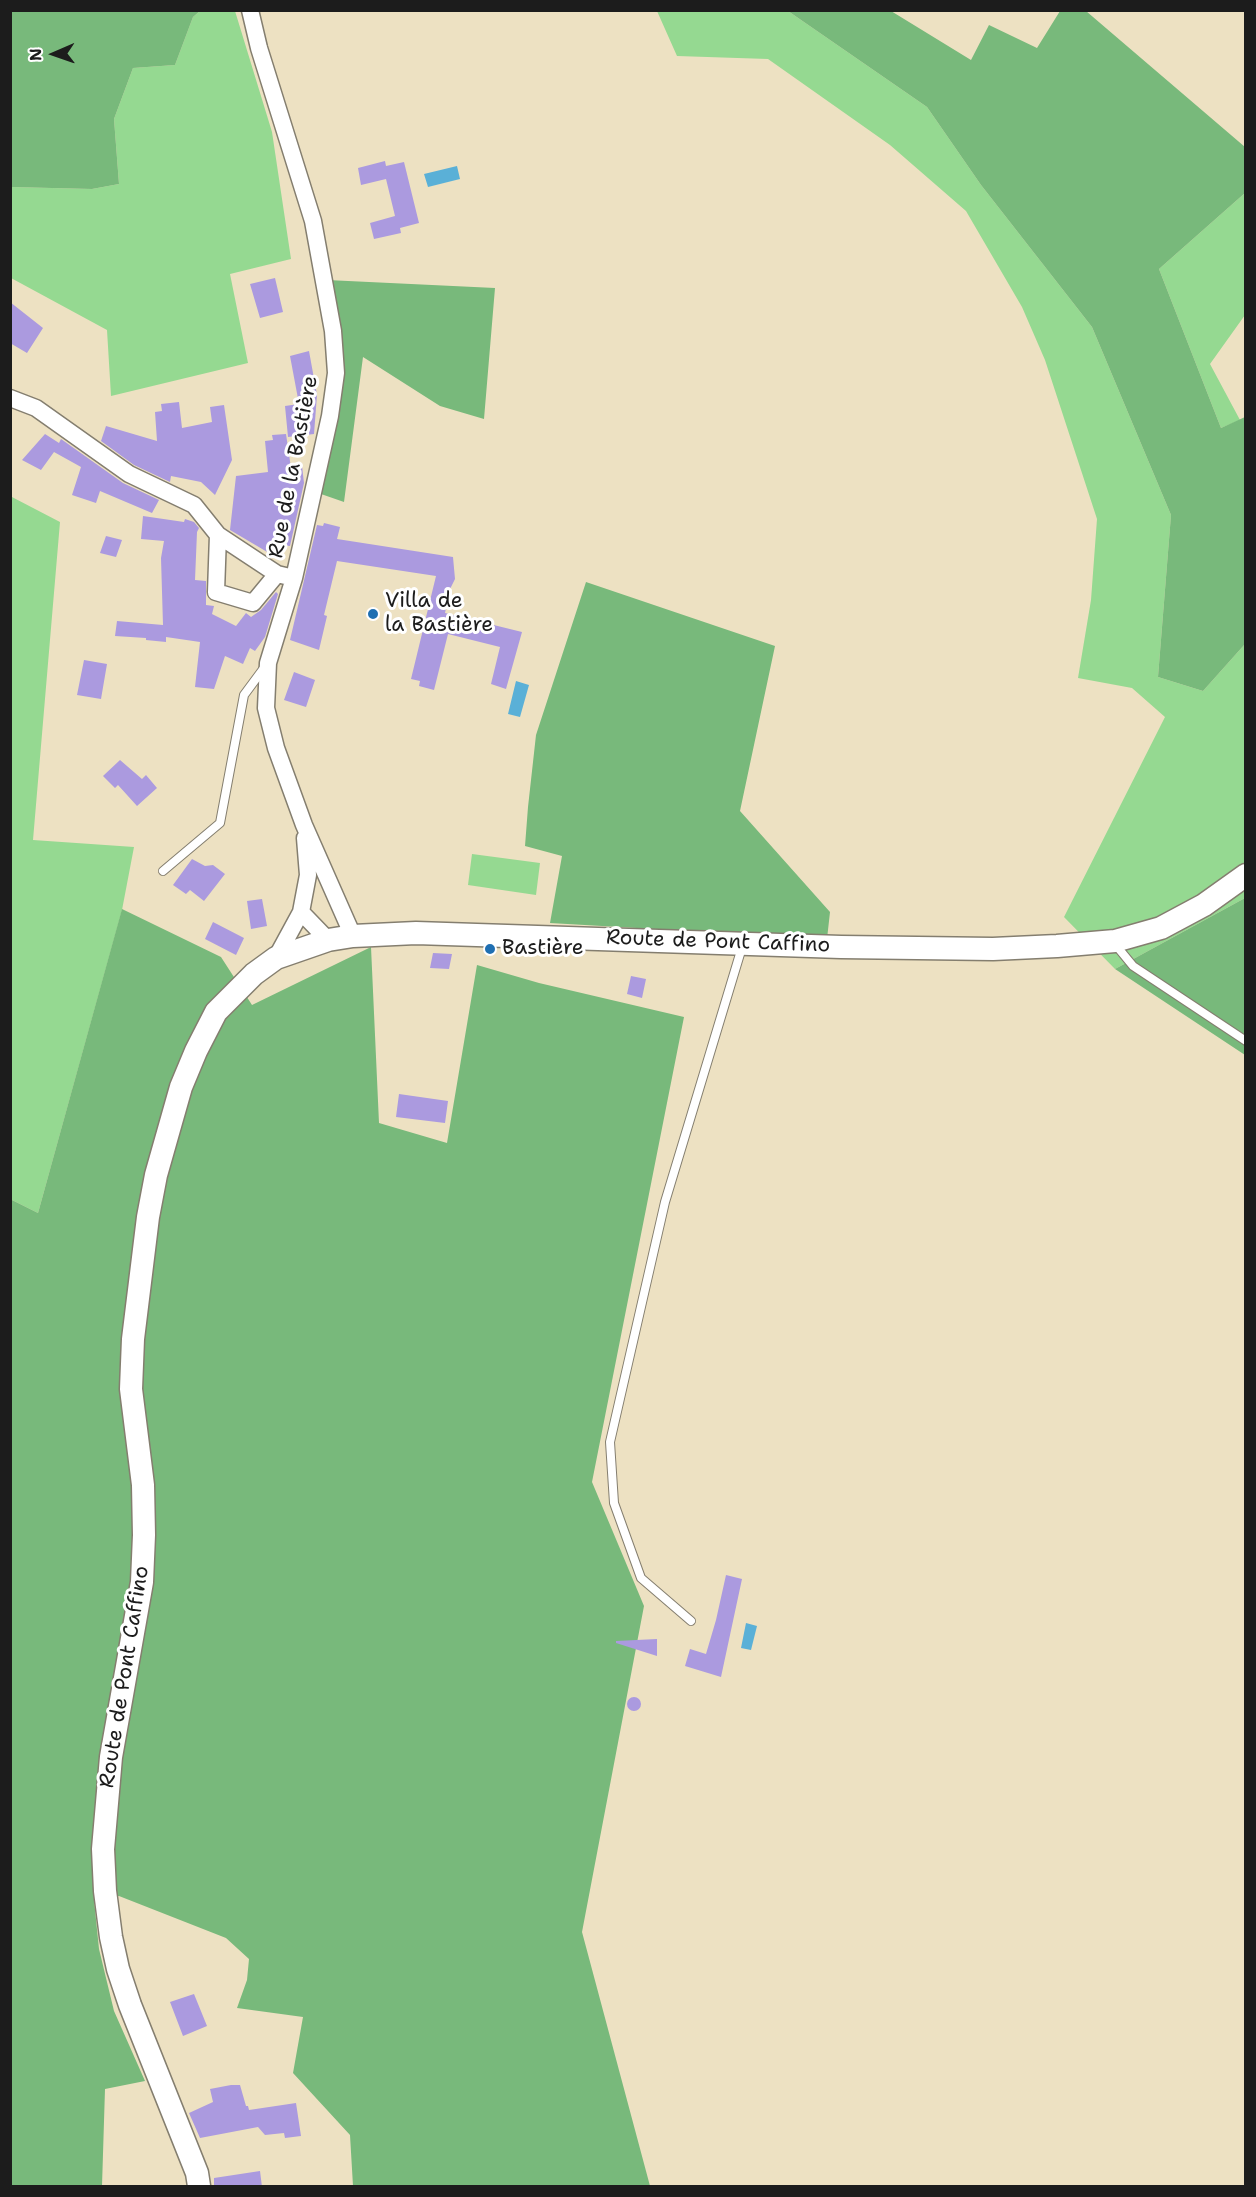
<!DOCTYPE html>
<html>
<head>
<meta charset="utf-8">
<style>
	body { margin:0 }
	#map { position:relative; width:1256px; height:2197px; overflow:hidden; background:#ede1c2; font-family:"Shantell Sans",sans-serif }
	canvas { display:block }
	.frame { position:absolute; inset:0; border:12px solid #1c1c1c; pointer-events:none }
	.north { position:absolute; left:24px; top:24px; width:60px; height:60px; -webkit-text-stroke:4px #fff; paint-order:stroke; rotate:268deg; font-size:16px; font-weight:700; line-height:24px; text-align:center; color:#1c1c1c }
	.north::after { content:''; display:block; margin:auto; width:21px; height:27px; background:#1c1c1c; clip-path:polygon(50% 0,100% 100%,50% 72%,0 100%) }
</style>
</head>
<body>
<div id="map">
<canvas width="1256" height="2197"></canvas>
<div class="frame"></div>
<div class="north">N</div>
</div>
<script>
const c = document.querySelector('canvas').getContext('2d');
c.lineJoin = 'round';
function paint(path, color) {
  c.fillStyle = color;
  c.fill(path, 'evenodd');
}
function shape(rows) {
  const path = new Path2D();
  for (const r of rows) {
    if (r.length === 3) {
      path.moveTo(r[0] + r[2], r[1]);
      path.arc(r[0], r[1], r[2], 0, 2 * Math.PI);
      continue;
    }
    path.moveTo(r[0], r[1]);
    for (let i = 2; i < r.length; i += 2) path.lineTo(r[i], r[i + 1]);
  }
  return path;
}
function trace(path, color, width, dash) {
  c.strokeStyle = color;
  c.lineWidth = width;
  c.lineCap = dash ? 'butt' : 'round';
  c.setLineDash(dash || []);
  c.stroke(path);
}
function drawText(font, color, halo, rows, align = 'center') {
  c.font = font + ' "Shantell Sans",sans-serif';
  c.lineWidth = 6;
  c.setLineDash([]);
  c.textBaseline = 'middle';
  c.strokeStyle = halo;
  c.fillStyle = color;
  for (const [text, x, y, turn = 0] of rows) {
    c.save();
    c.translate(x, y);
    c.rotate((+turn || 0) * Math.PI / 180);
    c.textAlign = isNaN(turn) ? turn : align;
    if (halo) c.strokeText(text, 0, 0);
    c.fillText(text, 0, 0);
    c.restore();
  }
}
paint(shape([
	[200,11,235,11,272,132,291,259,230,274,248,363,111,396,107,330,11,278,11,187,92,189,119,184,114,119,133,68,175,65,193,17],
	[657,11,788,11,927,107,981,185,1092,327,1171,515,1158,677,1203,691,1245,644,1245,898,1115,969,1064,917,1165,717,1132,688,1078,678,1091,600,1097,519,1045,360,1022,307,966,211,890,145,768,59,677,56],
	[1245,193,1245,315,1210,364,1240,420,1221,428,1159,269],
	[10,496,60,522,33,840,134,847,122,910,38,1213,10,1199],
	[472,854,540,863,536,895,468,885]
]), '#95d991');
paint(shape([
	[11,10,200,11,193,17,175,65,133,68,114,119,119,184,92,189,11,187],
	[788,11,891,11,971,60,989,25,1037,48,1060,11,1086,11,1245,147,1245,193,1159,269,1221,428,1245,417,1245,644,1203,691,1158,677,1171,515,1092,327,981,185,927,107],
	[327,280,495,288,484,419,440,406,363,357,344,502,321,494,343,361],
	[586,582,775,646,740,811,830,912,827,939,550,923,562,856,525,846,528,807,536,735],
	[1245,898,1245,1055,1115,969],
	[122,909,221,957,252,1005,371,947,379,1123,447,1143,477,965,539,983,684,1017,592,1482,644,1606,582,1932,650,2186,353,2186,350,2135,293,2073,303,2017,237,2008,247,1980,249,1959,226,1938,119,1896,94,1900,99,1949,114,2011,145,2081,105,2089,102,2186,11,2186,10,1199,38,1213]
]), '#78b97b');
paint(shape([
	[457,166,460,179,428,187,424,174],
	[516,681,529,685,520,717,508,714],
	[746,1623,757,1626,751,1650,741,1648]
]), '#5ab0d7');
paint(shape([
	[385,161,386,166,404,162,419,223,400,228,401,233,374,239,370,223,395,216,386,179,361,185,358,168],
	[275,278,283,312,260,318,250,284],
	[10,302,43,328,27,353,10,343],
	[309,351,317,395,314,434,288,437,285,406,299,404,290,356],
	[179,402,182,428,212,422,210,407,224,405,232,460,215,495,201,482,171,476,170,482,134,465,101,441,106,426,157,441,155,412,162,411,161,404],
	[45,434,59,443,61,439,123,483,159,500,152,513,100,491,96,503,72,495,81,467,54,452,41,470,22,460],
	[286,434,291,468,302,466,304,483,290,546,279,545,274,556,230,530,236,476,268,472,265,441,273,440,272,435],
	[143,516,184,522,185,519,194,522,199,528,197,532,195,580,206,581,206,605,214,606,212,614,236,626,246,613,251,617,261,610,276,592,278,594,265,637,255,651,250,648,243,664,225,656,214,689,195,687,200,642,166,637,166,642,146,640,146,638,115,636,117,621,163,625,161,558,164,541,141,539],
	[324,523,340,527,337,539,453,557,455,579,450,589,445,613,522,632,506,689,491,684,500,647,448,634,434,690,419,686,420,681,411,679,436,576,337,561,324,615,327,616,319,650,290,640,317,525,323,526],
	[106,536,122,540,116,557,100,553],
	[84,660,107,664,101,699,77,695],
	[294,672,315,680,306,707,284,700],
	[120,760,142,779,146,775,157,788,137,806,118,785,115,788,103,776],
	[192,859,205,866,213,865,225,874,204,901,190,890,186,894,173,885],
	[262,899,267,926,251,929,247,901],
	[213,922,244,938,236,955,205,939],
	[433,953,452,954,449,969,430,968],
	[631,976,646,979,642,998,627,994],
	[399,1094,448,1101,445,1123,396,1117],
	[726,1575,742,1579,721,1677,685,1666,690,1649,706,1654,716,1620],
	[657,1639,657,1656,616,1643,616,1641],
	[634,1704,7],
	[194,1994,207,2026,183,2036,170,2002],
	[231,2085,240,2085,246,2106,248,2106,249,2110,296,2103,301,2136,285,2138,284,2133,265,2135,258,2127,200,2138,189,2113,213,2102,210,2089],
	[260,2171,262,2187,214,2187,214,2178]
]), '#ab9adf');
const lane = shape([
	[163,871,220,823,244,695,264,668],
	[1115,941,1119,949,1133,966,1246,1041],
	[691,1621,641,1578,614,1503,610,1442,665,1202,743,944]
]);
const street = shape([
	[250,10,259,48,313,221,333,331,336,373,330,416,294,578,268,663,266,708,276,748,304,825,353,936],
	[10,398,36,408,129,474,194,505,218,535],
	[277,574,253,603,216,592,218,535,277,574,294,578],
	[301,912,328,940],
	[276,958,301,912,308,875,305,838]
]);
const secondary = shape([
	[199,2186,197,2173,130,2005,118,1969,111,1937,105,1891,103,1849,111,1757,142,1582,144,1535,143,1485,131,1389,133,1339,148,1217,156,1175,181,1087,196,1051,216,1012,254,974,276,958,328,940,353,936,416,933,841,947,993,949,1057,946,1115,941,1161,928,1204,905,1246,875]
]);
trace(lane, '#847e6f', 10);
trace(street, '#847e6f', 19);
trace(secondary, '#847e6f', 25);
trace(lane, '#fff', 8);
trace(street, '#fff', 16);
trace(secondary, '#fff', 22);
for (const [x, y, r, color] of [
	[373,614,6,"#1f6fb2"],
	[490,949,6,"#1f6fb2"]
]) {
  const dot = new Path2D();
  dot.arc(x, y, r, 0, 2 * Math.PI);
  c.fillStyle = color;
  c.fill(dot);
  trace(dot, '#fff', 2);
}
drawText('21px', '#1c1c1c', '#fff', [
	["Rue de la Bastière",294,467,-79],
	["Route de Pont Caffino",718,942,2],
	["Route de Pont Caffino",125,1677,-81]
]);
drawText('21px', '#1c1c1c', '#fff', [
	["Villa de",385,602],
	["la Bastière",385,626],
	["Bastière",502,949]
], 'left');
</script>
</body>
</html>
